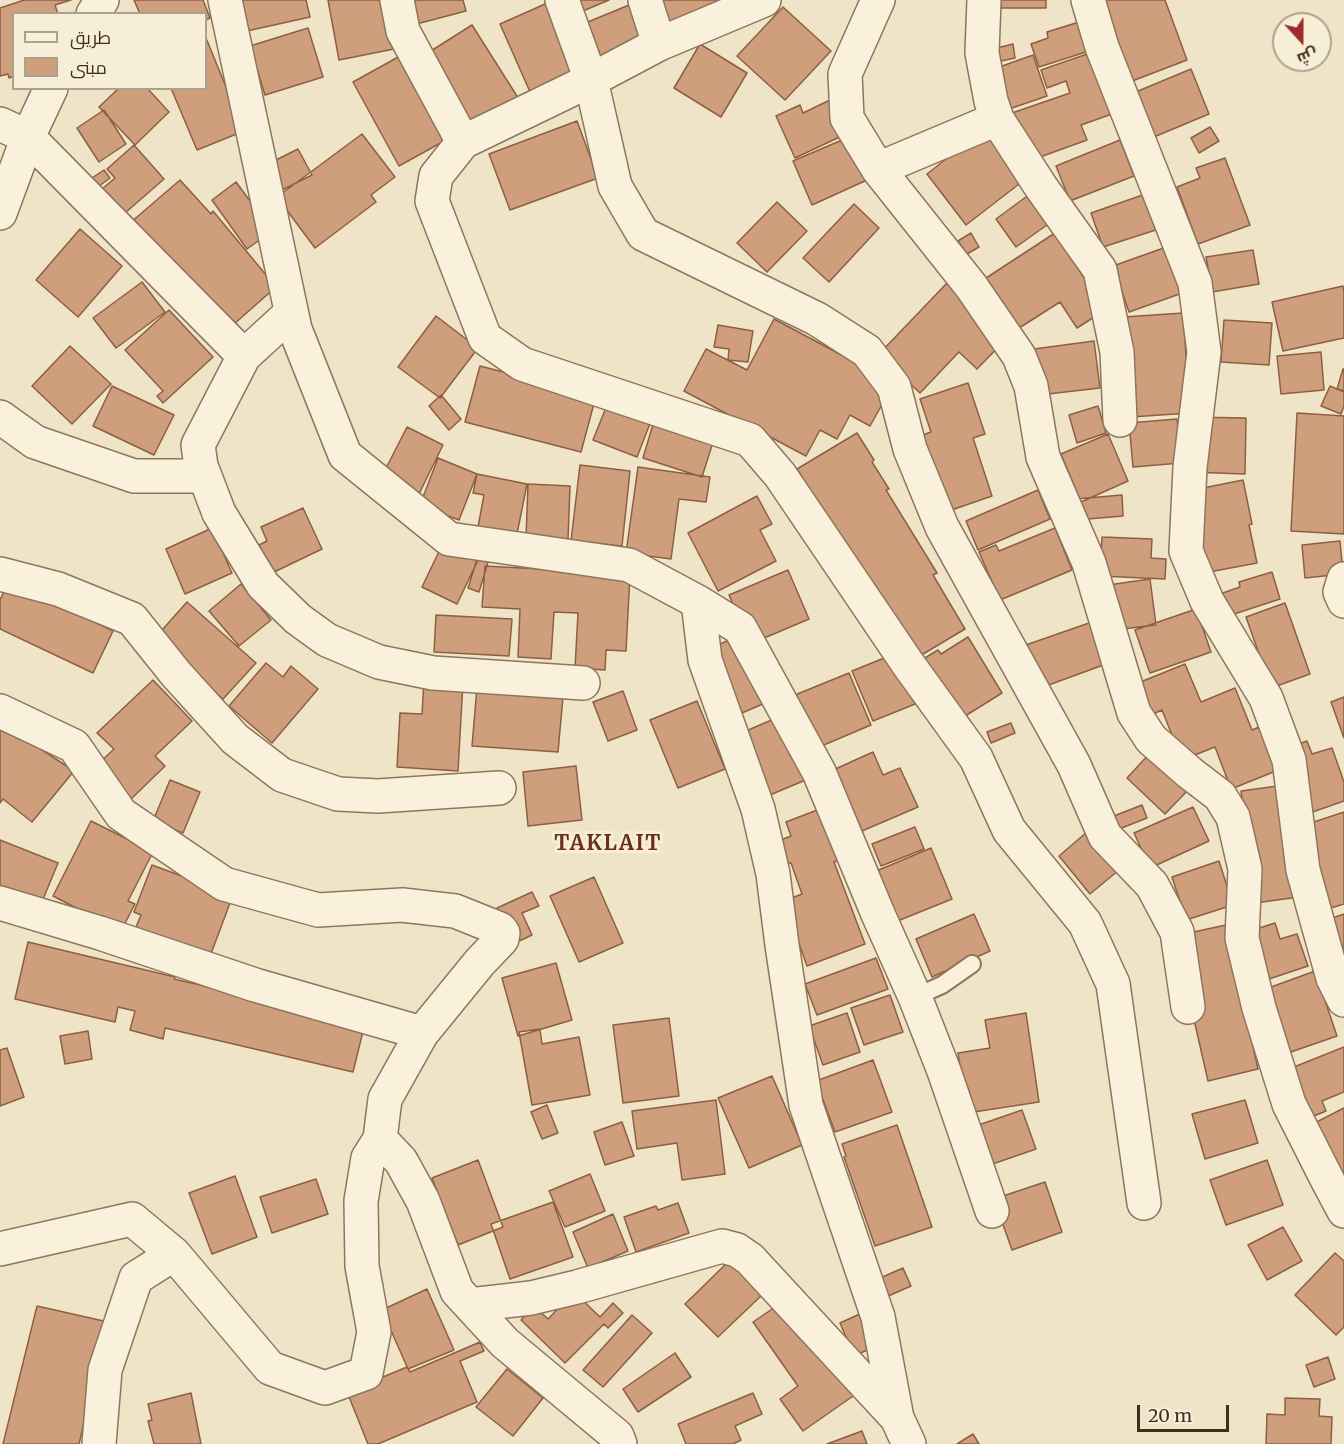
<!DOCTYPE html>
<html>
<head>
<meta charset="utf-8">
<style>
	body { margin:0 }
	#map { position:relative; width:1344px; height:1444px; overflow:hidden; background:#f0e4c8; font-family:Merriweather,Cairo,serif }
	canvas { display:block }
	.legend { position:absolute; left:12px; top:12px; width:195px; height:78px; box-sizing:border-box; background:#f7eed8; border:2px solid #ada18e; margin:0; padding:8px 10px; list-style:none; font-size:18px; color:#3d2e20 }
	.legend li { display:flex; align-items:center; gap:12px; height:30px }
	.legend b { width:30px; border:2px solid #ada18e }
	.north { position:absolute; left:1272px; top:12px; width:60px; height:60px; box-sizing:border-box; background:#f7eed8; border:2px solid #ada18e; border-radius:50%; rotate:159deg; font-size:16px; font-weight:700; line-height:24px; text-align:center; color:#3d2e20 }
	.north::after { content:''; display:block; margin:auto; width:21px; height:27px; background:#9e2a2b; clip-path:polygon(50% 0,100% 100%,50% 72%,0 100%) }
	.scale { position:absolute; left:1137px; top:1405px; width:92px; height:27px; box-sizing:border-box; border:3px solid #3d2e20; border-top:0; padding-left:8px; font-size:18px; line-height:21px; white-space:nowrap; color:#3d2e20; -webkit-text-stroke:4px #f7eed8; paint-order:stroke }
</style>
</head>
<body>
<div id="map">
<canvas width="1344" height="1444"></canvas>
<ul class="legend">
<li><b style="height:8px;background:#faf1dc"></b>طريق</li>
<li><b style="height:16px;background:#cf9f7d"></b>مبنى</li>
</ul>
<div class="north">ش</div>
<div class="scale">20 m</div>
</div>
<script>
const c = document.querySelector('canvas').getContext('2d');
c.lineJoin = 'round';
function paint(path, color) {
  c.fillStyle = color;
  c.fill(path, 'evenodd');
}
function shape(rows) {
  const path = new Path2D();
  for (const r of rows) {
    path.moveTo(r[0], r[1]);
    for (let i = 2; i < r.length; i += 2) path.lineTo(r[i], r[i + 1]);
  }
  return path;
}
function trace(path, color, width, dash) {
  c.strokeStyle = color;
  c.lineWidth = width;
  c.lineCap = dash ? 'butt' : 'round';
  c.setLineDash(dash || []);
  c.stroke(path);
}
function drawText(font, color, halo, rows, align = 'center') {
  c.font = font + ' Merriweather,serif';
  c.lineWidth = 6;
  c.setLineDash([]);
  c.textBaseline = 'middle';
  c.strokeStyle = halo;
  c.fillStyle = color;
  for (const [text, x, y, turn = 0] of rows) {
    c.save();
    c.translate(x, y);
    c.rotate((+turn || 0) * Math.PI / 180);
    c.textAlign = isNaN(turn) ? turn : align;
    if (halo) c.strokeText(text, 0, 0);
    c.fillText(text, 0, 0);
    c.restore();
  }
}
const building = shape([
	[24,0,71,0,55,5,58,14,14,14,14,76,9,78,8,74,0,76,0,8,24,0],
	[134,0,203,0,210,18,206,20,206,14,140,14,134,0],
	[240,0,306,0,310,17,247,31,240,0],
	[328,0,390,0,399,48,339,60,328,0],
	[402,0,463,0,466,11,409,26,402,0],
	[554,0,589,77,534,101,500,24,554,0],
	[573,0,609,0,578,13,573,0],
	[660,0,725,0,670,24,660,0],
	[1001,0,1046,0,1046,8,1001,8,1001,0],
	[1096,0,1165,0,1187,60,1127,83,1096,0],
	[634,3,653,50,603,71,583,24,634,3],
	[783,7,831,51,785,100,737,56,783,7],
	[1079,22,1089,51,1039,67,1031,44,1048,38,1047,32,1079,22],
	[472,25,522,104,473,135,423,56,472,25],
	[308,28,323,77,265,95,250,46,308,28],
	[206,38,244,131,197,150,171,88,206,88,206,38],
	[700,44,747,73,721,117,674,88,700,44],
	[1013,44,1015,58,992,63,989,50,1013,44],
	[1090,53,1112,114,1081,125,1087,140,1029,161,1012,113,1070,93,1066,81,1047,88,1041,70,1090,53],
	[1033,55,1047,96,1006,110,991,70,1033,55],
	[400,56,446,140,399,166,353,82,400,56],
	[1191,69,1209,114,1149,139,1131,94,1191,69],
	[119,88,147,88,169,112,135,145,99,107,119,88],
	[830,100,846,134,795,158,776,116,800,105,803,113,830,100],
	[104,110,126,144,99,162,77,128,104,110],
	[577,121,598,178,510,210,489,154,577,121],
	[1210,127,1219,141,1199,153,1191,138,1210,127],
	[983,130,1023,181,966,225,927,174,983,130],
	[362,134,395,177,371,195,376,202,315,248,277,197,362,134],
	[849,137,867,180,812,205,793,161,849,137],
	[1120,140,1134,176,1070,201,1056,166,1120,140],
	[134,145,164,179,117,220,95,195,115,178,107,169,134,145],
	[298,149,312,175,278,192,264,166,298,149],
	[1225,158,1250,225,1198,244,1177,187,1200,178,1196,168,1225,158],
	[104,170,110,178,95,189,89,180,104,170],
	[180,180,211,214,213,211,276,287,225,332,130,223,180,180],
	[236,182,272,231,247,249,212,200,236,182],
	[1034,191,1054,220,1016,247,996,219,1034,191],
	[1154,191,1165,227,1103,247,1091,213,1154,191],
	[777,202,807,231,767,272,737,243,777,202],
	[854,204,879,228,829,282,803,258,854,204],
	[80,229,122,266,78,317,36,280,80,229],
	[971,233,979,247,967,254,958,241,971,233],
	[1055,233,1105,310,1077,328,1060,302,1016,330,983,280,1055,233],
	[1172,245,1188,291,1129,312,1113,266,1172,245],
	[1253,250,1259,284,1212,292,1206,257,1253,250],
	[142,282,165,312,116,348,93,318,142,282],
	[947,283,1006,339,977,369,959,352,920,393,879,354,947,283],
	[1343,286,1344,292,1344,338,1283,351,1272,302,1343,286],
	[169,310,213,357,163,403,157,396,163,391,125,350,169,310],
	[1183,313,1190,413,1131,417,1124,317,1183,313],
	[436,316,478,348,440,398,398,367,436,316],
	[774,319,894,383,870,426,850,415,837,439,820,430,806,456,684,391,706,349,747,370,774,319],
	[1224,320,1272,323,1269,365,1221,362,1224,320],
	[718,325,753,331,748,362,728,360,729,349,714,347,718,325],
	[1094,341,1100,388,1039,395,1034,349,1094,341],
	[70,346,111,384,72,424,32,386,70,346],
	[1321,352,1324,390,1281,394,1277,356,1321,352],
	[480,366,596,396,581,452,465,422,480,366],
	[1343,369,1344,369,1344,391,1337,389,1343,369],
	[968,383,985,434,973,438,992,496,940,514,914,438,931,432,920,399,968,383],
	[112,386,174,415,154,455,93,426,112,386],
	[1330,386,1344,392,1344,406,1341,414,1321,406,1330,386],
	[441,395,461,419,449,430,429,406,441,395],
	[607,405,651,421,637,457,593,440,607,405],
	[1098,406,1106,433,1077,443,1069,415,1098,406],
	[1297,413,1344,416,1344,534,1291,531,1297,413],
	[1190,417,1246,418,1245,474,1188,472,1190,417],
	[1177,419,1181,463,1133,467,1129,423,1177,419],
	[654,421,714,439,702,477,643,458,654,421],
	[407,427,443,445,417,498,380,480,407,427],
	[857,433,874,460,872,462,889,489,886,490,937,573,933,575,965,629,913,660,797,469,857,433],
	[1108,434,1128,481,1081,502,1061,454,1108,434],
	[438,458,477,474,459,520,420,505,438,458],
	[580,465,630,471,622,546,571,541,580,465],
	[638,467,710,477,706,502,679,499,671,559,626,553,638,467],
	[477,474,527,484,517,534,478,527,484,495,473,493,477,474],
	[1243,480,1252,524,1249,525,1257,563,1204,573,1188,491,1243,480],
	[528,484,570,486,568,539,526,538,528,484],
	[1038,490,1050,519,978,550,966,521,1038,490],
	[1122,495,1123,516,1076,520,1075,499,1122,495],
	[757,496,772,524,760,530,776,561,718,591,688,533,757,496],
	[303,508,322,549,272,573,259,545,267,541,261,527,303,508],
	[212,528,232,573,185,594,166,549,212,528],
	[1055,528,1072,570,1000,600,979,552,996,545,999,551,1055,528],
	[1102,537,1152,539,1151,558,1166,559,1165,579,1100,576,1102,537],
	[444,541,479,558,457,604,422,587,444,541],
	[1340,541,1343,574,1305,578,1302,545,1340,541],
	[478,556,489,559,479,592,468,588,478,556],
	[485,566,630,574,626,651,606,650,605,670,575,668,578,613,554,612,551,659,518,657,520,609,482,607,485,566],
	[788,570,809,619,750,644,729,595,788,570],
	[1272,572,1280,599,1225,617,1217,595,1240,587,1239,582,1272,572],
	[1150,579,1156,625,1114,630,1108,585,1150,579],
	[9,581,113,631,93,673,0,629,0,600,9,581],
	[241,584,271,620,239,646,209,611,241,584],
	[187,602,256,663,223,699,155,638,187,602],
	[1285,603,1310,674,1271,688,1246,617,1285,603],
	[1196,609,1211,652,1150,673,1135,630,1196,609],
	[436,615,512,619,509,656,434,652,436,615],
	[1092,622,1106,664,1035,690,1020,647,1092,622],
	[735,637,765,703,735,716,706,651,735,637],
	[968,637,1002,693,957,721,920,661,938,650,941,654,968,637],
	[894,654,915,704,873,721,852,671,894,654],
	[266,663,283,677,291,666,318,689,272,743,229,706,266,663],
	[1185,664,1201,702,1235,688,1252,730,1259,727,1276,771,1231,789,1215,747,1182,760,1162,710,1146,717,1133,685,1185,664],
	[849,673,871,725,812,750,790,697,849,673],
	[153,680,192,721,155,756,165,766,126,804,93,769,114,749,97,733,153,680],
	[424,680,463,682,458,771,397,767,400,713,422,714,424,680],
	[477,687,563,697,558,752,472,746,477,687],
	[623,691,637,730,608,741,593,702,623,691],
	[1344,697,1344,738,1331,702,1344,697],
	[697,701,725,769,678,788,650,720,697,701],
	[781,716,808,779,765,797,739,734,781,716],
	[0,722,74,771,32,822,3,799,0,803,0,722],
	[1011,723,1015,733,991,743,987,732,1011,723],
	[1307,741,1312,754,1332,748,1344,782,1344,801,1304,815,1282,750,1307,741],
	[873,752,883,775,900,768,918,807,862,831,845,792,841,793,831,771,873,752],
	[1151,752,1190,788,1165,814,1127,778,1151,752],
	[576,766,582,820,528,826,523,772,576,766],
	[170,780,200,792,183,833,153,821,170,780],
	[1285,785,1299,897,1255,903,1241,791,1285,785],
	[1142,805,1147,818,1119,829,1114,816,1142,805],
	[825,807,843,858,834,862,865,944,807,966,784,901,802,894,791,863,787,864,778,841,791,836,786,822,825,807],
	[1193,807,1209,841,1150,868,1134,833,1193,807],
	[1344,812,1344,904,1321,911,1293,829,1344,812],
	[91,821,153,852,128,901,135,904,121,931,53,896,91,821],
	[915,827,924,849,881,866,872,844,915,827],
	[1087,832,1119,870,1090,894,1059,856,1087,832],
	[0,840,58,863,39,909,0,893,0,840],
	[931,848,952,899,895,922,874,872,931,848],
	[1219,861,1233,905,1186,920,1172,877,1219,861],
	[152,865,233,895,209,959,134,932,141,915,134,912,152,865],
	[594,877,623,943,579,962,550,896,594,877],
	[532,892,539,906,522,913,532,935,513,944,497,908,532,892],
	[974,914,990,951,932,977,916,939,974,914],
	[1344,914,1344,961,1313,925,1344,914],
	[1275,923,1280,939,1297,934,1308,966,1263,981,1247,932,1275,923],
	[1226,925,1258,1069,1208,1081,1175,936,1226,925],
	[28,942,175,977,174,979,365,1023,353,1072,165,1028,163,1039,130,1030,135,1011,118,1007,115,1022,15,999,28,942],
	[876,958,888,989,817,1015,805,984,876,958],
	[556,963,572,1020,518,1036,502,978,556,963],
	[1315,971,1337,1036,1285,1054,1263,990,1315,971],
	[890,995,903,1032,864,1045,851,1008,890,995],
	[847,1013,860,1052,823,1065,809,1026,847,1013],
	[1026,1013,1039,1102,967,1113,958,1053,990,1048,985,1020,1026,1013],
	[669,1018,679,1096,623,1103,613,1025,669,1018],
	[540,1029,542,1044,579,1037,590,1095,532,1105,519,1032,540,1029],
	[88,1031,92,1059,65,1064,60,1036,88,1031],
	[1344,1047,1344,1092,1322,1101,1326,1111,1304,1120,1284,1071,1344,1047],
	[7,1048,24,1097,0,1106,0,1050,7,1048],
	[873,1060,892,1112,835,1132,816,1081,873,1060],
	[772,1076,802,1145,749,1168,718,1098,772,1076],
	[716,1100,725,1174,682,1180,677,1143,637,1149,632,1111,716,1100],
	[1245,1100,1258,1143,1205,1159,1192,1114,1245,1100],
	[547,1105,558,1133,542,1139,531,1112,547,1105],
	[1344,1108,1344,1196,1303,1129,1344,1108],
	[1022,1110,1036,1149,981,1168,967,1129,1022,1110],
	[622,1122,634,1156,605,1165,594,1132,622,1122],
	[897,1125,932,1227,875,1246,844,1157,846,1156,842,1144,897,1125],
	[478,1160,503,1227,458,1245,432,1178,478,1160],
	[1267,1160,1283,1205,1226,1225,1210,1180,1267,1160],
	[590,1174,605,1211,565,1227,549,1191,590,1174],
	[235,1176,257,1237,212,1254,189,1193,235,1176],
	[316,1179,328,1214,272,1233,260,1197,316,1179],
	[1045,1182,1062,1232,1012,1250,994,1199,1045,1182],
	[553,1202,573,1257,510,1279,491,1224,553,1202],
	[678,1203,689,1233,636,1252,624,1217,656,1206,658,1210,678,1203],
	[613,1214,628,1251,588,1268,573,1232,613,1214],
	[1283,1227,1302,1261,1267,1280,1248,1245,1283,1227],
	[1335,1253,1344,1261,1344,1327,1336,1335,1295,1295,1335,1253],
	[729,1261,762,1295,718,1337,685,1304,729,1261],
	[903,1268,911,1286,886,1297,878,1279,903,1268],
	[427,1289,454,1350,408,1369,382,1310,427,1289],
	[574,1292,600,1317,613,1303,623,1313,608,1328,604,1324,565,1363,521,1320,534,1306,548,1319,574,1292],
	[781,1303,856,1394,803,1431,780,1399,798,1386,753,1322,781,1303],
	[37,1306,108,1322,79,1444,3,1444,37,1306],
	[864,1312,878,1345,854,1356,840,1323,864,1312],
	[632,1315,652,1333,603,1387,583,1370,632,1315],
	[480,1342,484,1351,460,1361,477,1402,378,1444,368,1444,347,1392,407,1367,410,1372,480,1342],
	[675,1353,691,1377,638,1412,623,1389,675,1353],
	[1328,1357,1335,1379,1314,1387,1306,1365,1328,1357],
	[507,1369,543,1398,513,1436,476,1407,507,1369],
	[191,1393,201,1444,154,1444,148,1421,152,1420,148,1404,191,1393],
	[753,1393,762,1414,735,1426,741,1440,733,1444,686,1444,678,1424,753,1393],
	[1285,1398,1320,1399,1319,1416,1332,1417,1331,1444,1266,1444,1267,1414,1285,1415,1285,1398],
	[862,1431,867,1444,827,1444,862,1431],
	[973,1434,979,1444,957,1444,973,1434]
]);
paint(building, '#cf9f7d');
trace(building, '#8d5f41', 1.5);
const lane = shape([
	[915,997,942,985,972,964]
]);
const street = shape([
	[225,0,295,329,345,455,449,539,629,565,698,602],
	[397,0,403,31,463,142],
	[562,0,591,80,615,186,643,234,817,319,867,351,894,387,910,449,942,527,1074,765,1105,836,1152,885,1177,932,1188,1007],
	[645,0,659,44],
	[764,0,659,44,591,80,463,142,436,176,432,201,485,338,522,364,750,440,780,475,908,664,976,758,1009,830,1085,923,1113,984,1144,1203],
	[878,0,845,74,847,118,878,169,971,286,1019,356,1031,386,1043,457,1089,563,1134,713,1151,739,1190,773,1220,796,1233,817,1245,869,1242,938,1259,1008,1289,1104,1328,1181,1344,1211],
	[984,0,982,53,991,101,997,119,1041,187,1100,270,1117,352,1120,420],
	[1088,0,1102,47,1195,283,1204,352,1190,467,1186,551,1207,601,1266,698,1289,760,1303,870,1333,978,1344,1000],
	[93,14,102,0],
	[0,124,28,137,244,356],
	[878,169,997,119],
	[0,213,28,137,51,88],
	[291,313,244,356,198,445,201,466,219,513,263,585,298,619,327,640,379,662,433,673,583,683],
	[0,417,35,442,134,476,205,476],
	[0,574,58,589,132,619,176,674,235,739,282,775,338,794,378,796,499,788],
	[1344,579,1340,592,1344,601],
	[0,711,74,746,121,814,224,884,318,910,402,905,455,911,500,929,503,933,502,939,480,962,422,1033,385,1099,380,1139],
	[0,903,100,933,255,985,422,1033],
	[0,1249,132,1219,174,1254],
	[470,1305,531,1298,577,1287,722,1246,737,1250,750,1259,897,1418],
	[99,1444,105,1370,136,1278,174,1254,270,1368,325,1388,366,1373,374,1332,362,1266,361,1201,368,1158,380,1139,401,1161,423,1201,457,1291,505,1343,617,1436,620,1444],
	[909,1444,897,1418,878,1317,806,1105,782,945,773,874,758,809,705,660,698,602,740,628,819,772,878,914,915,997,944,1071,992,1211]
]);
trace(lane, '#8d765c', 20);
trace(street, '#8d765c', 36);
trace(lane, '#faf1dc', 16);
trace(street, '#faf1dc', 33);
c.letterSpacing = '1.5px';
drawText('bold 21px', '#6b2e1e', '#f7eed8', [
	["TAKLAIT",608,844]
]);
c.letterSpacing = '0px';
</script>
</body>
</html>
